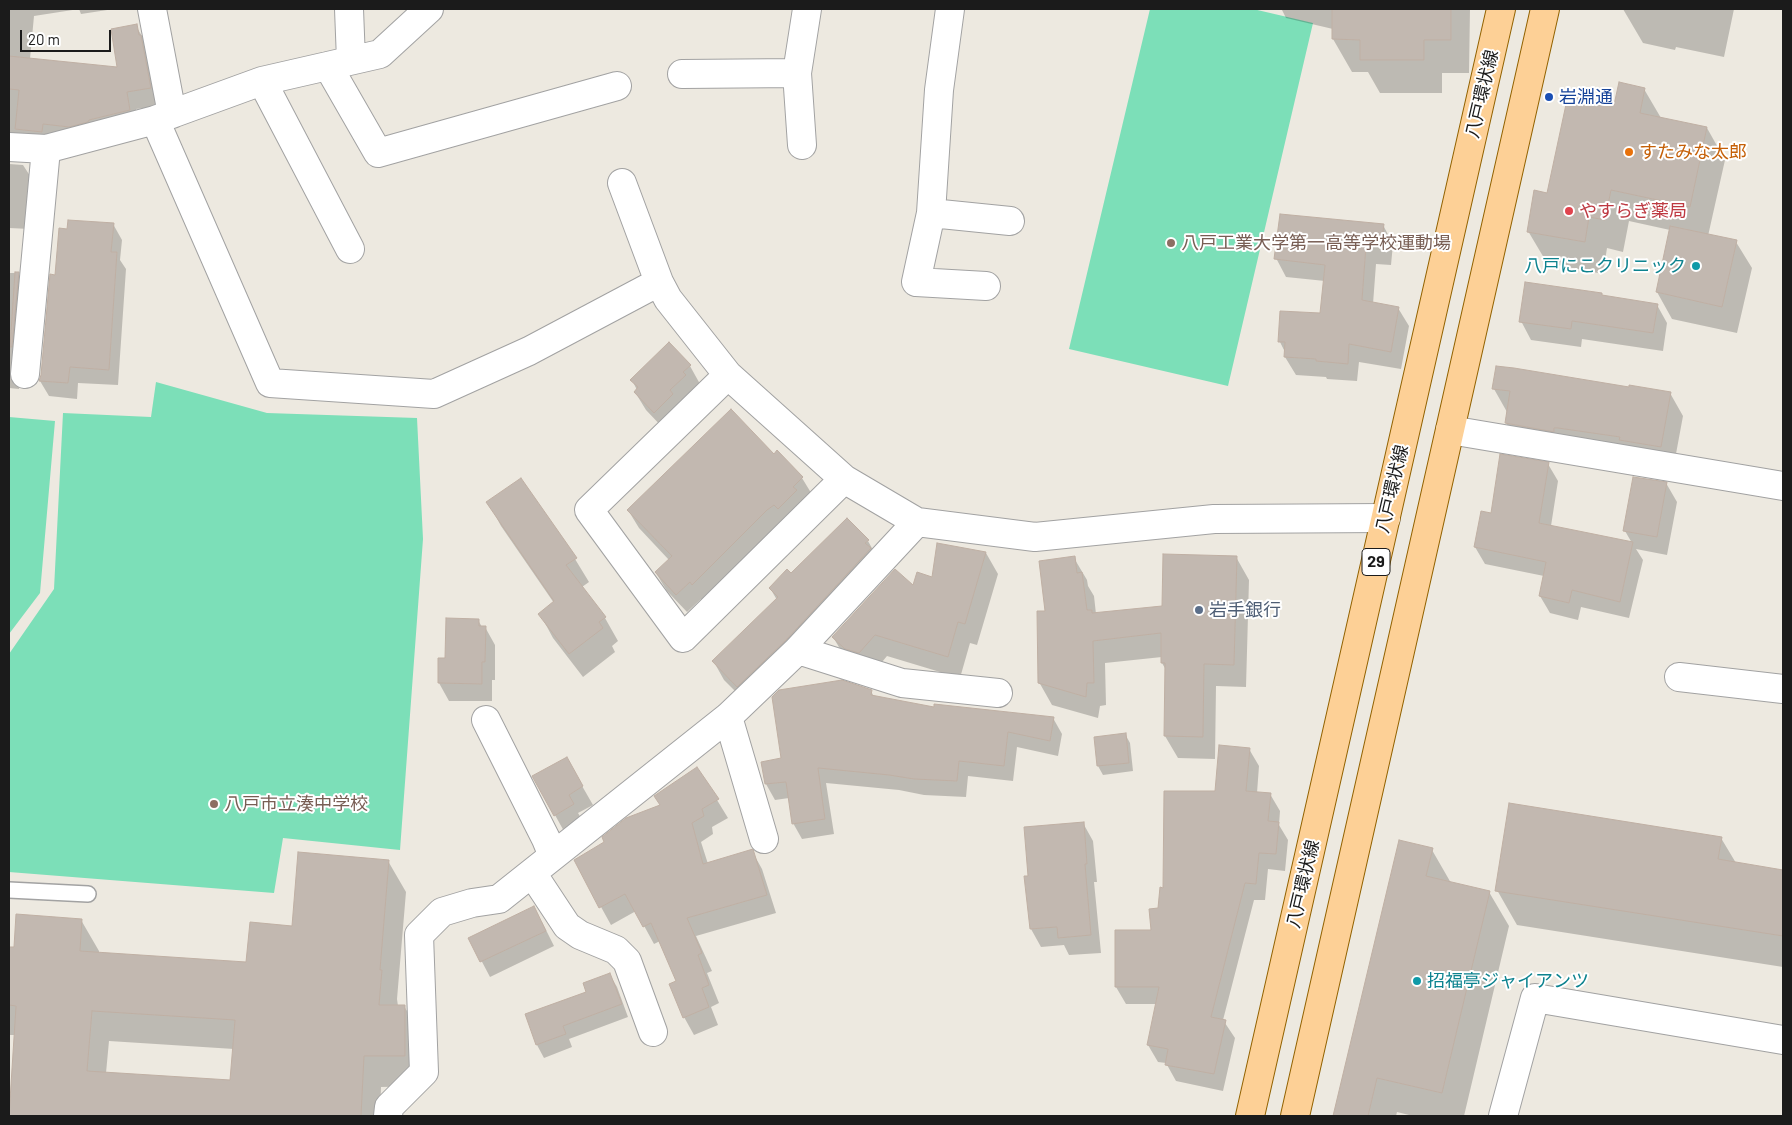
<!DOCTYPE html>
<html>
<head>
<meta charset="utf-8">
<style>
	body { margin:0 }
	#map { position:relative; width:1792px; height:1125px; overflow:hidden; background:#ede9e0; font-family:Barlow,sans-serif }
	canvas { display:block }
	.frame { position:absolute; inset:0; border:10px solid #1b1b1b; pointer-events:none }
	.scale { position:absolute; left:20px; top:30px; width:91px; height:22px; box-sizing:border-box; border:2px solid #1b1b1b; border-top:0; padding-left:6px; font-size:15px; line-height:18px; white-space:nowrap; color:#1b1b1b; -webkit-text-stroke:4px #fff; paint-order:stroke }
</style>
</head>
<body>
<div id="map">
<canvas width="1792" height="1125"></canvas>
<div class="frame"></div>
<div class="scale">20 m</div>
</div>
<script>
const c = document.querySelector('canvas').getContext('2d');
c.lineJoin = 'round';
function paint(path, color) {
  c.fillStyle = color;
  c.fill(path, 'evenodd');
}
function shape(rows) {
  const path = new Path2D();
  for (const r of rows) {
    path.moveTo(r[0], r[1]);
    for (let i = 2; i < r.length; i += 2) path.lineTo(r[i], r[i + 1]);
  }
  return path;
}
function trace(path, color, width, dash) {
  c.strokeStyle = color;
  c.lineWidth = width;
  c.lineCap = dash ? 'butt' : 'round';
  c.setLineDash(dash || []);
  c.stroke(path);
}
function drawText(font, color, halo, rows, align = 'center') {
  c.font = font + ' Barlow,"Noto Sans JP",sans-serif';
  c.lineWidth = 4;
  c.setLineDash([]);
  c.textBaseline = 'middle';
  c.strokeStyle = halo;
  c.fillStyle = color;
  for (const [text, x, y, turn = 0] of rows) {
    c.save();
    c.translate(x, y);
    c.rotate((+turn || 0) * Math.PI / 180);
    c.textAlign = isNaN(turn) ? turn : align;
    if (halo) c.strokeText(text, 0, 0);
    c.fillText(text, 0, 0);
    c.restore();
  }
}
paint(shape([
	[1150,9,1253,9,1313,23,1228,386,1069,349],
	[156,382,267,413,417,418,423,539,400,850,283,838,274,893,9,872,9,654,54,589,63,413,151,417],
	[9,417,55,421,40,593,9,634]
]), '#7cdfb8');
paint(shape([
	[9,9,114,9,81,14,79,9,34,16,30,59,118,69,136,26,146,43,160,106,136,109,139,128,9,153],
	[1276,9,1470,9,1469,73,1442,73,1442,93,1380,93,1368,72,1352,72,1333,39,1333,29,1286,18,1282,10],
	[1623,9,1734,9,1724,57,1676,47,1675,50,1643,43],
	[1644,89,1661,118,1707,128,1725,160,1708,236,1736,242,1752,268,1737,333,1672,319,1657,292,1670,230,1629,221,1623,252,1607,248,1603,274,1547,263,1528,231,1548,194,1615,107],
	[9,164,23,165,34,182,30,229,9,228],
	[113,224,122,240,120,260,126,269,118,385,78,383,77,399,49,396,40,381,57,276,68,230],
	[1383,225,1393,244,1391,265,1376,264,1373,304,1398,308,1409,326,1401,369,1359,362,1357,381,1327,379,1326,377,1296,375,1285,357,1285,352,1280,342,1322,314,1325,281,1286,277,1276,258],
	[9,273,18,273,28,291,19,389,9,388],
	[1603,297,1657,305,1667,323,1663,351,1582,339,1581,347,1531,340,1521,321],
	[690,366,700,384,665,430,646,410,635,392,637,390,632,380],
	[1630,388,1670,393,1683,416,1673,470,1520,446,1506,423,1507,412,1494,389],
	[777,452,802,478,813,496,703,603,701,599,687,612,667,591,656,573,669,560,639,528,628,510,774,456],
	[1548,464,1558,481,1551,526,1632,543,1625,531,1666,483,1677,502,1667,555,1636,549,1643,560,1629,618,1581,607,1578,620,1550,613,1540,596,1544,576,1485,564,1475,547,1492,514],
	[488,502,575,559,589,582,582,587,605,618,618,641,612,646,615,652,583,677,553,638,540,614,554,603,501,526],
	[868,541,878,559,748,704,724,680,714,662,777,600,770,588,791,575],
	[986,553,998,574,977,645,970,643,960,678,887,656,872,674,846,659,833,637,914,587],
	[1236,557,1249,580,1246,687,1216,686,1215,759,1178,758,1165,736,1166,670,1162,663,1162,657,1105,663,1106,705,1100,706,1098,718,1052,705,1039,682,1047,612,1074,558,1087,580,1088,586,1094,596,1096,614,1163,607],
	[478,620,482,627,485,627,495,645,495,680,492,680,492,701,449,701,439,683,446,659],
	[871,691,874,697,935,708,1053,718,1062,734,1058,756,1017,747,1013,781,968,776,966,797,924,795,899,790,826,783,834,834,802,839,793,823,789,798,775,800,766,784,782,759],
	[1125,734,1130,743,1133,771,1103,775,1098,766],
	[1249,749,1259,766,1257,793,1270,794,1280,811,1279,825,1288,840,1285,871,1268,869,1265,900,1254,900,1223,1020,1235,1038,1223,1091,1176,1081,1166,1063,1158,1062,1148,1045,1157,1004,1126,1004,1116,987,1152,931,1164,889,1216,792],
	[566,758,593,805,578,813,584,823,565,833,555,815],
	[717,800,728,818,712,827,713,834,701,842,708,864,752,851,762,869,776,913,696,936,712,971,707,973,719,1003,711,1007,718,1025,694,1035,684,1017,678,982,660,941,654,944,636,911,611,925,575,860],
	[1083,823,1093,841,1097,882,1094,882,1101,953,1069,955,1064,945,1041,947,1031,929,1026,877,1029,877],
	[1721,838,1736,863,1783,871,1783,967,1517,925,1497,890],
	[1400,842,1432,850,1451,883,1489,892,1509,926,1464,1116,1413,1116,1397,1112,1396,1116,1334,1116],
	[388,861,406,892,397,999,398,1006,404,1006,422,1036,422,1086,381,1087,380,1116,9,1116,9,1094,11,1094,15,1035,9,1035,9,948,15,948,81,920,99,951,99,953,247,963,293,927],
	[109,1041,234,1049,231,1081,106,1073],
	[542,922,554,946,490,977,470,939],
	[610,975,617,987,628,1017,569,1039,572,1047,544,1058,537,1045,526,1014,587,992]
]), '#0003');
const building = shape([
	[1332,9,1451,9,1451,40,1424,40,1424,60,1360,60,1360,40,1332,39,1332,9],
	[137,24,139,35,141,35,151,88,127,92,130,110,89,120,88,122,69,127,43,124,42,132,15,129,19,90,9,89,9,56,117,67,111,29,137,24],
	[1619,82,1645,88,1640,113,1707,127,1690,207,1611,190,1605,220,1589,217,1585,242,1527,232,1534,190,1547,193,1568,95,1614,105,1619,82],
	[1280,214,1384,224,1381,247,1366,246,1362,300,1399,307,1391,352,1349,344,1348,364,1316,361,1316,359,1284,357,1285,342,1278,342,1280,311,1320,313,1325,265,1274,259,1280,214],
	[68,220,114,223,111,252,117,252,109,370,70,367,68,383,39,381,41,375,50,274,55,275,59,228,67,229,68,220],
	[1670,226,1737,240,1722,307,1656,292,1670,226],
	[15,272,19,272,12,347,10,347,15,272],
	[1525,282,1602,293,1602,295,1658,304,1653,333,1572,321,1571,329,1519,322,1525,282],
	[669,342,691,365,683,372,686,375,670,390,673,394,654,413,634,392,638,387,630,380,669,342],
	[1496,366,1514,368,1629,387,1629,385,1671,392,1661,447,1619,440,1620,437,1558,428,1554,428,1554,432,1505,423,1510,391,1492,389,1496,366],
	[731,409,774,454,777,450,803,477,793,487,797,490,778,509,774,505,767,510,692,585,690,582,676,595,655,572,672,556,627,510,731,409],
	[1500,454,1549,462,1539,523,1633,542,1620,602,1572,590,1569,603,1539,596,1546,562,1474,547,1481,511,1491,513,1500,454],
	[1633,477,1667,482,1657,537,1623,531,1633,477],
	[521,478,577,558,566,565,606,617,599,622,603,628,569,654,538,614,554,601,486,502,521,478],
	[847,518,869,540,865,543,871,548,787,639,737,687,712,661,778,597,769,588,787,569,791,573,847,518],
	[937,543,986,552,965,624,958,622,948,657,875,635,859,653,845,649,832,637,895,569,913,585,917,572,932,577,937,543],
	[1163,554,1237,556,1234,665,1204,664,1203,737,1164,736,1165,663,1161,663,1161,633,1093,641,1094,683,1087,683,1086,697,1038,683,1037,611,1045,611,1039,561,1075,556,1077,573,1082,572,1087,610,1092,610,1092,613,1162,606,1163,554],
	[446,618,479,619,479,626,486,626,485,662,482,662,482,684,438,683,438,658,445,658,446,618],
	[842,680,872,690,871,695,934,707,934,704,1054,717,1050,741,1008,732,1004,766,959,761,957,781,914,779,889,775,818,768,825,819,792,824,786,782,765,784,761,762,781,758,772,697,779,690,842,680],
	[1126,733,1129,763,1097,766,1094,737,1126,733],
	[1219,745,1250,748,1246,791,1271,793,1268,821,1279,822,1276,854,1259,853,1256,884,1245,883,1211,1017,1226,1020,1214,1074,1165,1065,1168,1049,1147,1045,1159,987,1115,987,1115,930,1151,930,1149,909,1158,908,1160,887,1163,888,1164,791,1215,791,1219,745],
	[567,757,583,786,569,795,574,804,554,816,532,776,567,757],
	[697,767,719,799,702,809,704,816,692,823,703,864,753,849,767,895,687,918,702,953,698,955,709,985,702,988,709,1007,683,1018,669,984,676,981,651,923,643,927,625,894,599,908,574,860,604,842,602,837,626,818,660,805,654,796,697,767],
	[1509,803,1722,837,1718,859,1783,870,1783,936,1495,891,1509,803],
	[1084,822,1087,864,1085,864,1091,935,1058,938,1057,927,1030,929,1024,876,1028,876,1024,827,1084,822],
	[1399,840,1433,848,1426,876,1490,891,1442,1093,1377,1078,1368,1116,1333,1116,1399,840],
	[298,852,389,860,380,970,382,970,379,1005,405,1005,405,1056,364,1056,361,1116,9,1116,16,1006,9,1005,9,947,14,947,16,914,82,919,80,951,246,962,250,922,292,926,298,852],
	[92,1011,235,1020,230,1080,87,1071,92,1011],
	[534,906,546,931,480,962,468,938,534,906],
	[610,973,622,1004,563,1026,566,1034,536,1045,525,1014,586,992,583,983,610,973]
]);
paint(building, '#c2b8b0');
trace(building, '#bfafa3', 1);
const service = shape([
	[9,890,88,894]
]);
const minor = shape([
	[152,9,172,114],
	[349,9,351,60],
	[950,9,939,90,931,213,916,282,986,286],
	[328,66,378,153,617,86],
	[682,74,797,73],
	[262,81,350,249],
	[155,120,270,383,434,394,529,351,659,282],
	[802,145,797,73,807,9],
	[9,147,46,149,155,120,262,81,380,54,429,9],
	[622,183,659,282,668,299,728,375,844,479,917,522,1035,537,1214,519,1386,518],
	[931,213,1010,221],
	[25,374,46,149],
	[728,375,589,510,683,638,844,479],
	[1450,430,1783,486],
	[798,650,902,683,998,693],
	[1679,677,1783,689],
	[728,717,764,839],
	[486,720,546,839,553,856],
	[532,873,567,926,580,935,616,950,627,961,653,1032],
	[388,1116,389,1107,424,1072,419,935,442,912,472,903,499,899,728,717,798,650,917,522],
	[1503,1116,1535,998,1783,1040]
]);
const primary = shape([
	[1250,1116,1501,9],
	[1295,1116,1545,9]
]);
trace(service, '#a2a2a2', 18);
trace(minor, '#a2a2a2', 30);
trace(primary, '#926200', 30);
trace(service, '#fff', 15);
trace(minor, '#fff', 28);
trace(primary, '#fdd096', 28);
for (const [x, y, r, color] of [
	[1549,97,5,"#1a4fb4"],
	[1629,152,5,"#e8710a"],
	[1569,211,5,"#e0444e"],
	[1171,243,5,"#8d6e63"],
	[1696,266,5,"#0f9aa8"],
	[1199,610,5,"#5c6f8a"],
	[214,804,5,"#8d6e63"],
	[1417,981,5,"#0f9aa8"]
]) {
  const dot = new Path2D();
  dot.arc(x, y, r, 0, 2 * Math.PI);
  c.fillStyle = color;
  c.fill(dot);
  trace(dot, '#fff', 2);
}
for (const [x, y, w] of [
	[1376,562,28]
]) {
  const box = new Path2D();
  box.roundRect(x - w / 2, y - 13.5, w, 27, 4);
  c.fillStyle = '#fff';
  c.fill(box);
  trace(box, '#1b1b1b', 1);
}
drawText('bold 16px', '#1b1b1b', null, [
	["29",1376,562]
]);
drawText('18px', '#1b1b1b', '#fff', [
	["八戸環状線",1482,94,-77],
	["八戸環状線",1392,489,-77],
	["八戸環状線",1303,884,-77]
]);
drawText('18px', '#164399', '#fff', [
	["岩淵通",1559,97]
], 'left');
drawText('18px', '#c56008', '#fff', [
	["すたみな太郎",1639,152]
], 'left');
drawText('18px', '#be3a42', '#fff', [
	["やすらぎ薬局",1579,211]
], 'left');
drawText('18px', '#785e54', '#fff', [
	["八戸工業大学第一高等学校運動場",1181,243],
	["八戸市立湊中学校",224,804]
], 'left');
drawText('18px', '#0d838f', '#fff', [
	["八戸にこクリニック",1686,266],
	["招福亭ジャイアンツ",1427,981,"left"]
], 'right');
drawText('18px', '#4e5e75', '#fff', [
	["岩手銀行",1209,610]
], 'left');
</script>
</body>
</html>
